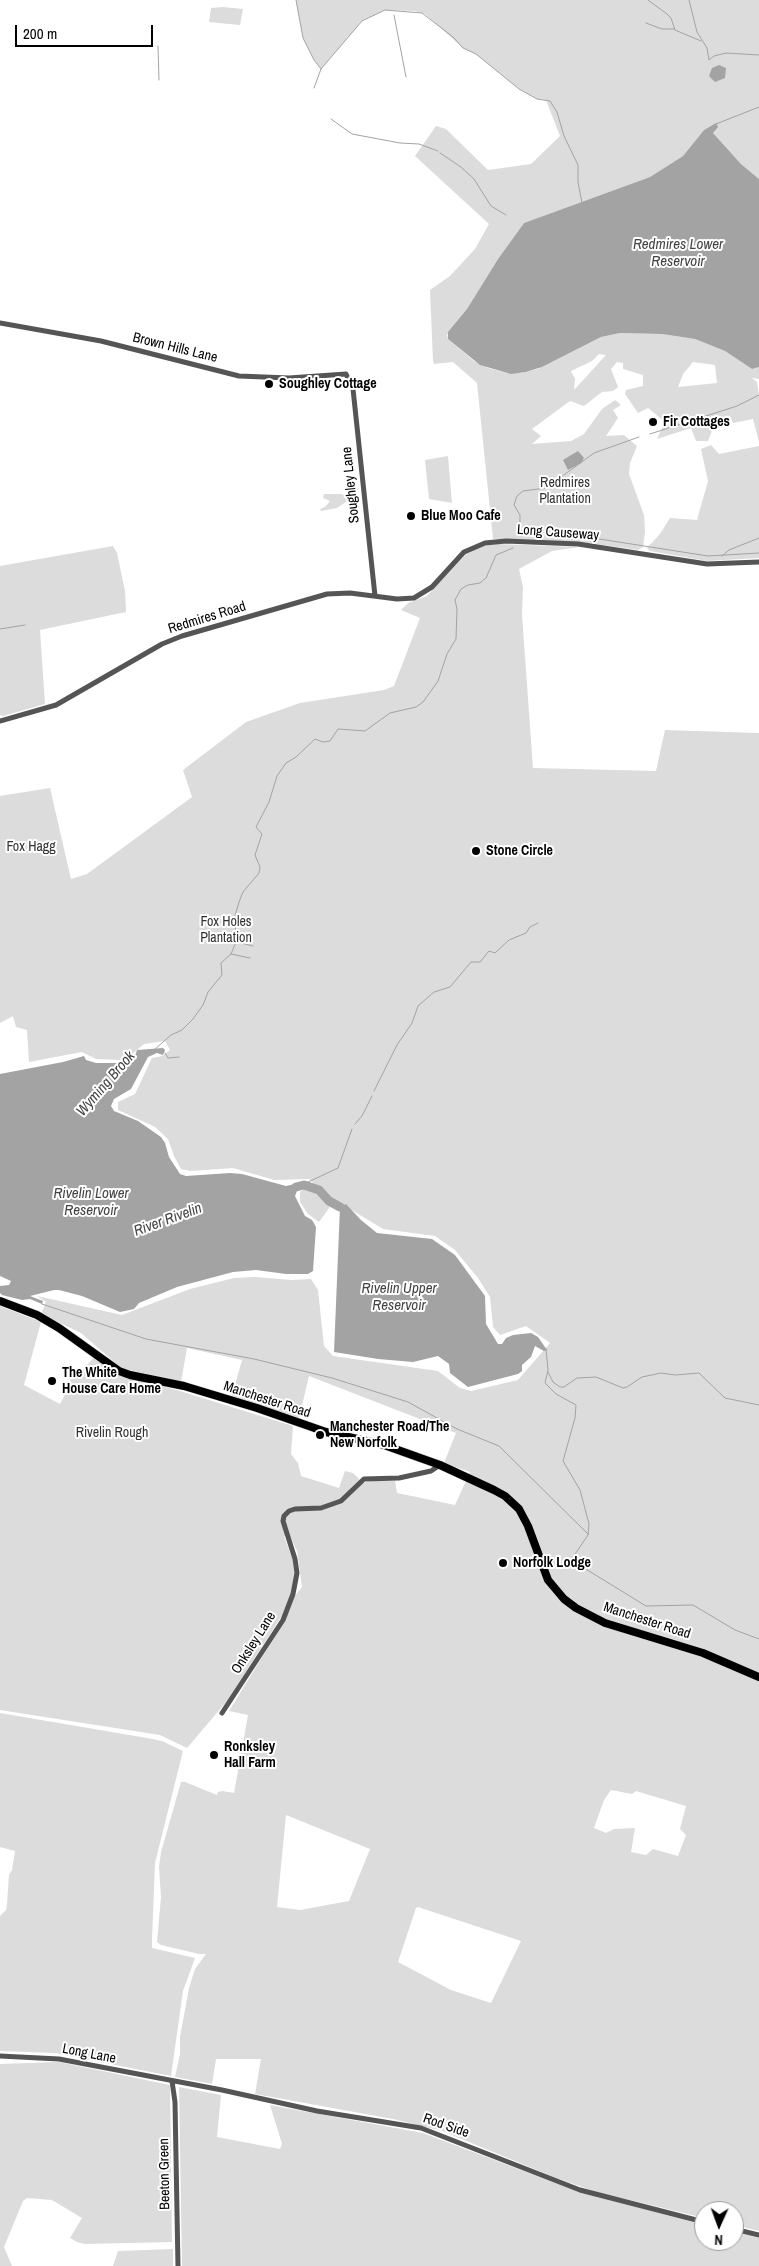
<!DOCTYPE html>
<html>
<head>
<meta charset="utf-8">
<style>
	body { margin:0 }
	#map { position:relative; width:759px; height:2266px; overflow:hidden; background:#fff; font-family:"Archivo Narrow",sans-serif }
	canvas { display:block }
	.north { position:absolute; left:694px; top:2201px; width:50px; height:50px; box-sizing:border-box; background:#fff; border:1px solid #999; border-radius:50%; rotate:182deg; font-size:14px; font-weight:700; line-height:20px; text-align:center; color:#000 }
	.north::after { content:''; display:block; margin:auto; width:18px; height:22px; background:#000; clip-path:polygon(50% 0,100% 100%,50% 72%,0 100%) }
	.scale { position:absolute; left:15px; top:25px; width:138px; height:22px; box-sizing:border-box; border:2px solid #000; border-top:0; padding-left:6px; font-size:15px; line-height:18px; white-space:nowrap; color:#000; -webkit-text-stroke:4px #fff; paint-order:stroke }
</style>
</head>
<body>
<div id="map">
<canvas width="759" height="2266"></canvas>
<div class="north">N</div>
<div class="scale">200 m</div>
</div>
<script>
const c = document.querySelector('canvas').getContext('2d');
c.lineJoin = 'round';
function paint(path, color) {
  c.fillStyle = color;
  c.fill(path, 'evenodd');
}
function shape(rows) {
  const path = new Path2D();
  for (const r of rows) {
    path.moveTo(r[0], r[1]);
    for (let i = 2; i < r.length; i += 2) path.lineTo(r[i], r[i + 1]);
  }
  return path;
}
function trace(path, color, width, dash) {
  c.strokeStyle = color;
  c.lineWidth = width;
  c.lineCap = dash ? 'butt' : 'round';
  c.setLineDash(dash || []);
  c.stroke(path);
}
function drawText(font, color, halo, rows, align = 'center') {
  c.font = font + ' "Archivo Narrow",sans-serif';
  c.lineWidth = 4;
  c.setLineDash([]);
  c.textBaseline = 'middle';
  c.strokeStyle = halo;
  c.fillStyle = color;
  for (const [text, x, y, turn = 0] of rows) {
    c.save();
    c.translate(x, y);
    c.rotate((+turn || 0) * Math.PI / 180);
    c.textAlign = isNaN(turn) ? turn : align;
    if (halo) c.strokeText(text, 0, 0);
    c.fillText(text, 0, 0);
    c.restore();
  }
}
paint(shape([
	[296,0,759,0,759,179,741,164,713,133,716,123,704,130,683,156,650,177,524,223,498,259,467,309,447,335,448,339,474,361,488,368,507,373,521,373,538,369,601,337,620,333,662,334,695,339,725,351,752,369,759,367,759,379,752,378,757,382,759,396,759,442,753,419,733,423,730,416,716,420,708,441,696,441,691,428,657,439,665,422,648,408,638,413,625,394,626,390,643,386,643,375,623,369,623,363,617,362,611,369,618,387,613,391,602,392,584,406,570,401,532,429,541,436,532,444,571,441,584,434,602,409,615,400,621,405,613,410,618,418,606,436,624,435,637,446,630,463,629,474,644,515,645,532,643,547,638,550,589,543,493,539,477,383,453,362,434,364,433,361,430,290,450,276,475,249,489,224,415,156,436,126,446,129,488,170,531,164,560,136,546,100,537,99,519,89,476,54,463,48,425,14,415,11,385,10,362,21,321,69,314,60,303,38],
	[599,354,606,355,574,390,575,379,571,371,592,361],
	[693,362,715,365,717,383,678,387,683,374],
	[223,7,243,9,240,25,209,22,211,8],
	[711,445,719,454,759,446,759,558,707,561,650,551,647,548,660,534,670,518,697,520,708,481,701,449],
	[448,456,452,503,429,499,425,460],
	[324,494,342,494,350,499,337,508,321,511,320,509,325,507,330,501,323,498],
	[497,544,579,547,552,551,519,569,523,587,522,615,533,768,656,771,665,730,759,733,759,2231,734,2225,734,2211,704,2211,704,2218,643,2203,596,2192,554,2177,442,2131,393,2119,255,2094,261,2059,216,2059,212,2084,175,2077,180,2054,180,2037,189,1988,195,1969,206,1954,199,1954,161,1945,157,1942,161,1897,159,1867,161,1852,181,1782,185,1782,217,1795,218,1792,222,1791,234,1793,248,1715,229,1711,286,1618,294,1597,302,1587,297,1551,291,1538,284,1536,296,1569,291,1594,281,1617,227,1701,187,1748,160,1735,0,1710,0,1306,41,1322,24,1385,60,1404,69,1387,68,1382,84,1369,94,1357,117,1374,180,1391,293,1426,291,1454,298,1463,301,1476,339,1488,345,1471,353,1473,363,1483,374,1480,395,1481,397,1493,455,1505,470,1472,444,1463,456,1433,309,1376,299,1418,232,1396,242,1360,187,1348,181,1382,121,1368,81,1333,41,1314,46,1302,37,1296,122,1315,190,1289,234,1278,255,1277,292,1280,311,1279,318,1290,324,1346,333,1356,438,1371,460,1388,471,1391,518,1380,550,1343,526,1326,500,1335,493,1327,490,1297,478,1278,455,1250,435,1236,383,1229,335,1200,319,1222,308,1214,300,1202,300,1192,313,1183,309,1179,274,1180,233,1168,191,1171,181,1169,174,1156,168,1139,155,1127,118,1110,118,1102,135,1094,152,1058,162,1056,170,1050,165,1041,144,1044,130,1056,120,1060,96,1059,82,1052,29,1062,27,1030,16,1027,13,1016,0,1023,0,796,50,788,71,879,87,874,192,797,183,770,246,722,300,703,384,690,394,686,420,618,401,610,408,603,427,596,468,552,483,546],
	[611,1790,632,1794,636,1791,686,1806,680,1829,686,1835,678,1856,653,1849,646,1855,631,1852,635,1828,614,1829,606,1833,594,1828,604,1800],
	[286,1815,370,1849,349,1901,300,1910,277,1907],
	[418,1907,521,1941,491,2003,451,1990,398,1962,416,1908],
	[113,546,117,553,125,591,126,612,40,630,45,704,3,716,0,715,0,566],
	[0,1713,147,1738,162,1741,183,1751,155,1863,152,1939,152,1948,195,1958,183,1991,171,2076,55,2053,0,2051,0,1916,6,1910,7,1904,9,1875,12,1870,15,1851,0,1847],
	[59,2062,170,2085,172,2242,85,2244,77,2242,70,2238,82,2218,52,2200,27,2198,23,2201,4,2247,12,2266,0,2266,0,2064],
	[179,2087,221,2095,217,2137,280,2149,282,2144,270,2105,423,2133,579,2192,704,2225,704,2241,734,2241,734,2232,759,2238,759,2266,182,2266],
	[173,2249,173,2266,113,2266,118,2251]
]), '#dcdcdc');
paint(shape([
	[719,65,726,68,725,78,715,82,709,76,712,68],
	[716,123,718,127,713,133,741,164,759,179,759,367,752,369,725,351,695,339,662,334,620,333,601,337,542,367,526,372,511,374,480,365,448,339,448,332,467,309,498,259,524,223,650,177,683,156,704,130],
	[578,451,584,458,581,463,568,470,563,460],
	[163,1048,165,1050,163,1055,157,1053,148,1057,131,1089,114,1099,111,1106,114,1111,138,1121,161,1137,165,1143,169,1157,180,1174,186,1176,230,1173,242,1174,286,1186,304,1182,306,1185,297,1191,295,1196,305,1216,312,1220,316,1227,313,1271,308,1274,286,1274,256,1270,233,1272,177,1287,139,1303,134,1309,120,1312,82,1296,59,1290,54,1290,30,1296,43,1301,42,1304,30,1299,22,1300,2,1295,0,1293,0,1286,9,1285,11,1281,0,1276,0,1074,63,1062,84,1056,86,1060,96,1063,122,1063,134,1059,137,1050],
	[346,1204,361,1220,377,1233,432,1239,455,1255,485,1296,486,1324,498,1344,502,1344,506,1338,513,1335,531,1333,538,1337,547,1350,544,1351,535,1346,531,1357,522,1365,522,1371,518,1374,468,1387,450,1373,449,1364,438,1356,413,1362,378,1359,334,1352,340,1207]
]), '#a3a3a3');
trace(shape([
	[296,0,303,38,314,60,321,69],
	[648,0,667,14,671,18,675,30,701,41],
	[689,0,697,32,707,48,709,60,714,56,726,53,759,55],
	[394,15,406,77],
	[646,23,662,29,674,29],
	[158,46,159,80],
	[314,88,321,69,362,21,385,10,422,13,453,37,463,48,476,54,519,89,537,99,550,101,557,112,564,136,578,165,578,182,582,203],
	[331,119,352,134,400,143,419,144,438,151],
	[716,124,759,107],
	[440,153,461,167,474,179,491,206,506,215],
	[650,434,737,406,759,395],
	[520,530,542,530,708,556,759,553],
	[516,534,520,530,520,515,514,505,517,496,523,491,546,488,594,453,639,437],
	[722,556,729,550,759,538],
	[0,629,25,625],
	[237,942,253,946],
	[231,954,250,958],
	[154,1050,171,1035,182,1030,193,1019,203,1005,208,992,222,975,221,963,231,954,236,942,235,916,239,902,243,892,259,873,260,867,255,855,262,834,256,827,269,802,277,776,286,763,296,757,315,739,323,742,330,741,338,729,365,731,390,713,416,707,423,702,438,681,447,654,456,639,457,609,455,600,461,589,468,585,480,583,486,578,496,555,513,548],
	[165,1053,168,1058,179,1057],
	[374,1091,397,1045,412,1023,418,1006,434,992,450,987,471,962,480,962,489,951,495,953,509,940,526,933,530,927,538,923],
	[355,1124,362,1116,372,1096],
	[304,1184,338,1168,352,1129],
	[42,1304,146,1339,254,1359,332,1378,408,1402,457,1429,499,1446,588,1534],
	[546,1349,548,1370,545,1383,556,1394,576,1405,575,1418,563,1461,580,1490,589,1524,588,1535,571,1560,646,1606,693,1605,735,1630,759,1639],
	[548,1372,553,1382,560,1387,564,1387,577,1378,596,1377,623,1388,627,1387,642,1377,661,1373,675,1375,699,1373,725,1398,759,1405]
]), '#a3a3a3', 1);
trace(shape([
	[296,1187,304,1185,319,1190,329,1201,340,1207]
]), '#a3a3a3', 9);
const primary = shape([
	[0,1301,37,1315,59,1328,119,1371,130,1375,184,1386,257,1408,326,1432,384,1445,440,1465,494,1490,505,1496,519,1509,528,1526,548,1580,564,1599,576,1608,605,1623,703,1653,759,1677]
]);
trace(primary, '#dbdbdb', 9);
trace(shape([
	[0,323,101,341,239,376,289,378,346,374,353,389,375,596],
	[0,721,56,705,162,644,182,636,327,594,350,593,397,599,414,598,432,587,464,552,485,543,506,541,578,544,707,564,759,562],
	[222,1713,283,1620,293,1594,297,1573,295,1559,283,1521,284,1516,289,1511,295,1509,321,1508,341,1501,364,1479,399,1478,431,1471,440,1465],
	[0,2056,59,2059,222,2090,317,2111,421,2128,580,2190,704,2222],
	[172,2081,175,2102,178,2266],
	[734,2229,759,2235]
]), '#555', 5);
trace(primary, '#000', 8);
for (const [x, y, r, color] of [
	[269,384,5,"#000"],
	[653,422,5,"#000"],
	[411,516,5,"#000"],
	[476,851,5,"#000"],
	[52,1381,5,"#000"],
	[320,1435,5,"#000"],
	[503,1563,5,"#000"],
	[214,1755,5,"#000"]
]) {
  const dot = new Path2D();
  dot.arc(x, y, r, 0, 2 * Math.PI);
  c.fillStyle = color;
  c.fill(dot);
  trace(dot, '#fff', 2);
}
drawText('14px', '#000', '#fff', [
	["Brown Hills Lane",175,348,14],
	["Soughley Lane",351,485,-96],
	["Long Causeway",558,533,4],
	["Redmires Road",207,618,-17],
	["Manchester Road",267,1400,18],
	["Manchester Road",647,1621,18],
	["Onksley Lane",254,1643,-58],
	["Long Lane",89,2054,11],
	["Rod Side",446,2126,19],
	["Beeton Green",165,2174,-91]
]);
drawText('bold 14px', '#000', '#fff', [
	["Soughley Cottage",279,384],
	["Fir Cottages",663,422],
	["Blue Moo Cafe",421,516],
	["Stone Circle",486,851],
	["The White",62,1373],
	["House Care Home",62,1389],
	["Manchester Road/The",330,1427],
	["New Norfolk",330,1443],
	["Norfolk Lodge",513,1563],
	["Ronksley",224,1747],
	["Hall Farm",224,1763]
], 'left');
drawText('14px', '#333', '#fff', [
	["Redmires",565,483],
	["Plantation",565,499],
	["Fox Hagg",31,847],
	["Fox Holes",226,922],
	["Plantation",226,938],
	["Rivelin Rough",112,1433]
]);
drawText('italic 15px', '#444', '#fff', [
	["Redmires Lower",678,245],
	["Reservoir",678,262],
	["Wyming Brook",106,1084,-49],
	["Rivelin Lower",91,1194],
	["Reservoir",91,1211],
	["River Rivelin",168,1220,-20],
	["Rivelin Upper",399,1289],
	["Reservoir",399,1306]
]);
</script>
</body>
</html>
